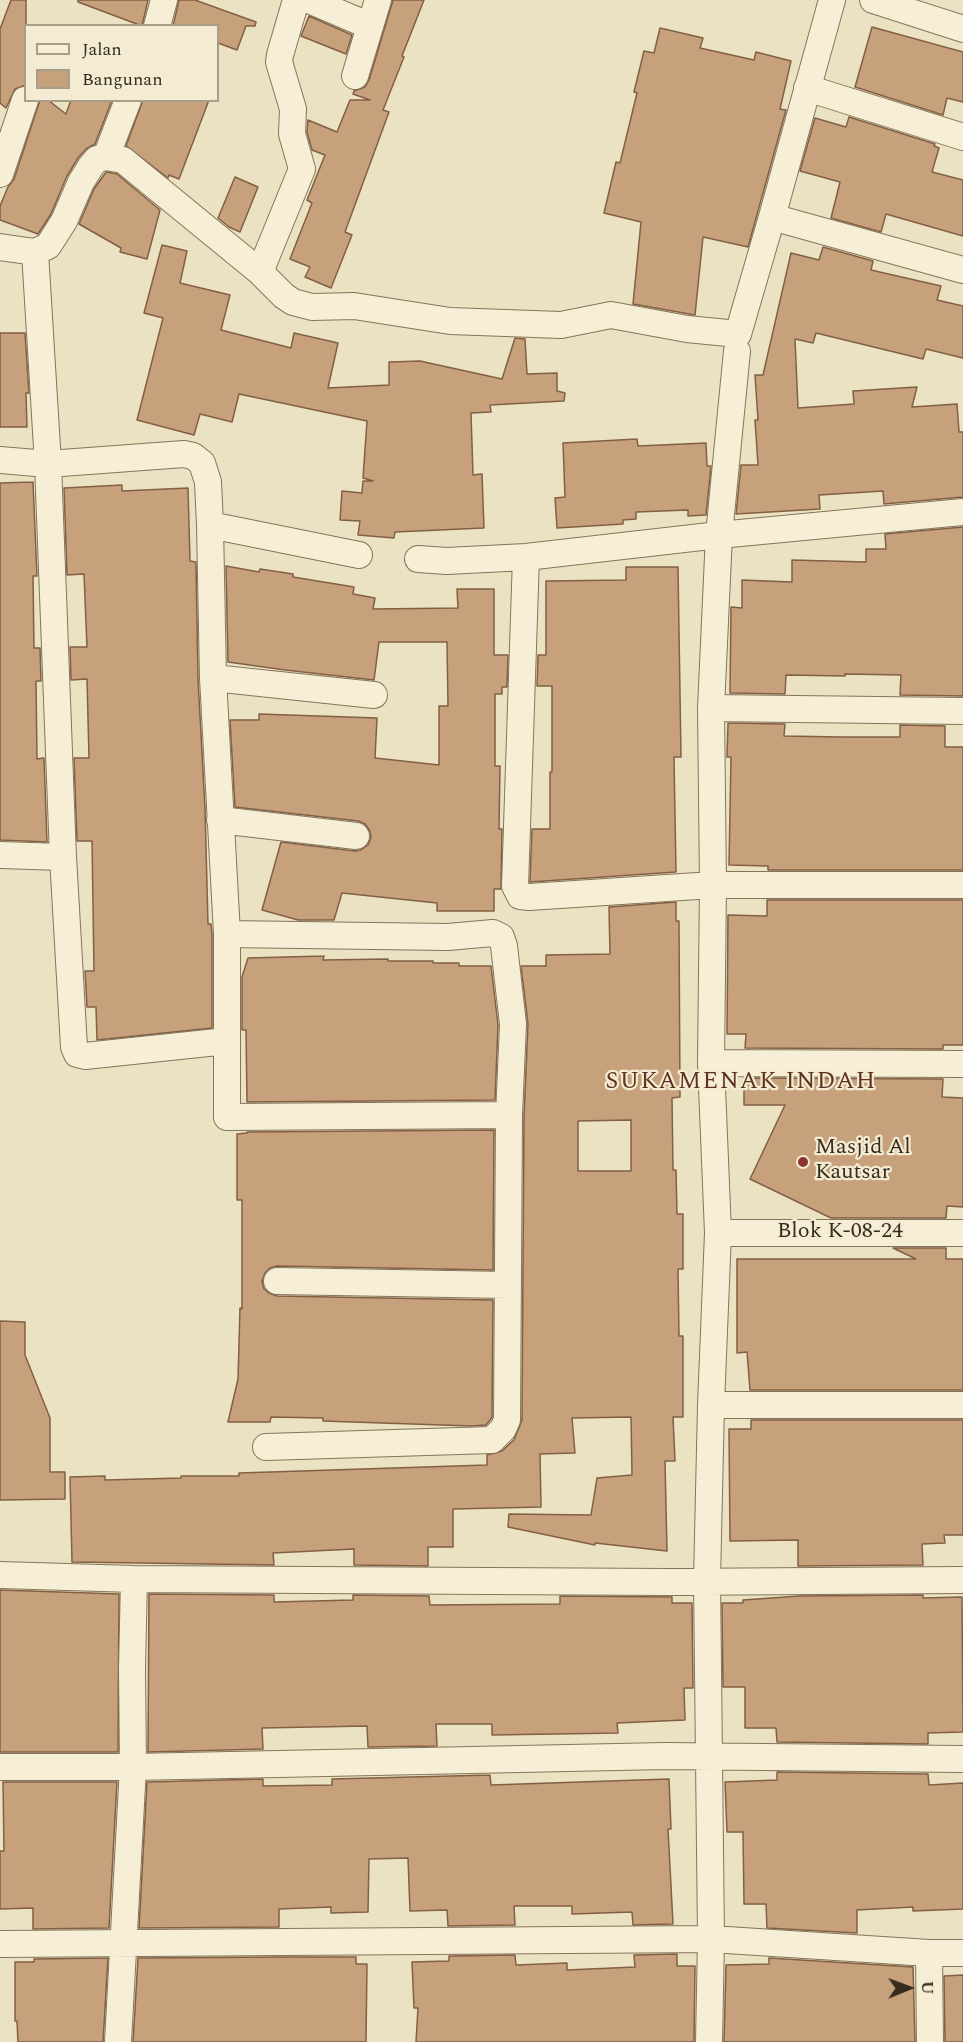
<!DOCTYPE html>
<html>
<head>
<meta charset="utf-8">
<style>
	body { margin:0 }
	#map { position:relative; width:963px; height:2042px; overflow:hidden; background:#ebe2c3; font-family:Spectral,serif }
	canvas { display:block }
	.legend { position:absolute; left:24px; top:24px; width:195px; height:78px; box-sizing:border-box; background:#f3ecd2; border:2px solid #a79f8a; margin:0; padding:8px 10px; list-style:none; font-size:18px; color:#352b1e }
	.legend li { display:flex; align-items:center; gap:12px; height:30px }
	.legend b { width:30px; border:2px solid #a79f8a }
	.north { position:absolute; left:879px; top:1958px; width:60px; height:60px; -webkit-text-stroke:4px #f3ecd2; paint-order:stroke; rotate:89deg; font-size:16px; font-weight:700; line-height:24px; text-align:center; color:#352b1e }
	.north::after { content:''; display:block; margin:auto; width:21px; height:27px; background:#352b1e; clip-path:polygon(50% 0,100% 100%,50% 72%,0 100%) }
</style>
</head>
<body>
<div id="map">
<canvas width="963" height="2042"></canvas>
<ul class="legend">
<li><b style="height:8px;background:#f6efd6"></b>Jalan</li>
<li><b style="height:16px;background:#c7a07c"></b>Bangunan</li>
</ul>
<div class="north">U</div>
</div>
<script>
const c = document.querySelector('canvas').getContext('2d');
c.lineJoin = 'round';
function paint(path, color) {
  c.fillStyle = color;
  c.fill(path, 'evenodd');
}
function shape(rows) {
  const path = new Path2D();
  for (const r of rows) {
    path.moveTo(r[0], r[1]);
    for (let i = 2; i < r.length; i += 2) path.lineTo(r[i], r[i + 1]);
  }
  return path;
}
function trace(path, color, width, dash) {
  c.strokeStyle = color;
  c.lineWidth = width;
  c.lineCap = dash ? 'butt' : 'round';
  c.setLineDash(dash || []);
  c.stroke(path);
}
function drawText(font, color, halo, rows, align = 'center') {
  c.font = font + ' Spectral,serif';
  c.lineWidth = 4.5;
  c.setLineDash([]);
  c.textBaseline = 'middle';
  c.strokeStyle = halo;
  c.fillStyle = color;
  for (const [text, x, y, turn = 0] of rows) {
    c.save();
    c.translate(x, y);
    c.rotate((+turn || 0) * Math.PI / 180);
    c.textAlign = isNaN(turn) ? turn : align;
    if (halo) c.strokeText(text, 0, 0);
    c.fillText(text, 0, 0);
    c.restore();
  }
}
const building = shape([
	[11,0,26,0,26,85,15,89,6,108,0,103,0,29,11,0],
	[78,0,148,0,142,26,78,2,78,0],
	[179,0,195,0,256,22,255,26,246,26,237,50,218,43,218,26,173,26,179,0],
	[393,0,424,0,402,56,404,57,383,110,389,112,345,232,352,235,331,288,305,277,310,267,290,259,312,203,307,200,325,155,312,150,307,132,308,120,337,132,350,100,370,100,353,94,354,91,365,87,369,80,393,0],
	[309,16,352,35,346,54,301,36,309,16],
	[872,27,963,52,963,102,947,98,943,115,855,87,872,27],
	[660,28,703,38,700,48,754,60,756,52,791,61,780,109,786,110,748,247,703,237,695,315,633,304,641,222,604,213,616,162,620,163,637,93,634,92,644,51,654,53,660,28],
	[40,100,48,100,66,114,71,100,112,100,95,144,86,149,78,158,67,176,51,214,38,234,0,220,0,206,8,187,14,179,40,100],
	[143,100,209,100,179,179,169,175,168,178,126,146,143,100],
	[849,117,935,144,934,146,939,148,932,172,963,180,963,236,886,214,881,232,831,218,840,182,800,171,815,118,846,127,849,117],
	[106,172,117,174,160,210,147,259,120,252,121,248,79,224,94,189,106,172],
	[235,177,258,187,240,232,229,227,218,218,235,177],
	[162,245,187,251,180,283,230,295,221,330,291,348,294,333,338,343,328,388,389,385,389,362,420,361,502,379,515,338,525,339,527,374,557,373,557,391,565,393,564,401,490,405,491,412,471,413,473,475,482,474,484,528,395,532,394,538,358,535,360,521,340,520,342,491,362,493,363,481,373,481,363,478,367,421,239,394,232,422,200,414,194,435,137,420,163,318,144,313,162,245],
	[823,247,873,261,871,270,941,286,937,300,963,306,963,358,926,349,923,359,816,333,813,343,795,339,798,408,854,404,853,391,917,387,912,407,957,404,959,432,963,432,963,497,884,504,883,491,819,495,820,509,736,514,741,465,758,465,755,420,758,420,755,375,763,375,791,253,819,260,823,247],
	[0,333,25,333,29,393,26,393,27,427,0,427,0,333],
	[637,439,638,446,706,443,707,466,711,466,706,515,688,516,688,510,636,512,636,519,623,520,623,524,557,528,555,498,565,497,563,443,637,439],
	[33,482,37,576,33,576,34,648,40,648,41,681,36,681,37,759,44,758,47,842,0,840,0,483,33,482],
	[122,485,122,491,188,488,190,561,196,562,198,679,205,808,208,924,211,924,212,934,212,1028,97,1040,96,1007,87,1007,85,971,94,971,92,841,77,841,74,758,89,758,87,679,71,680,70,647,87,647,84,574,67,575,64,488,122,485],
	[963,527,963,696,900,695,901,675,845,674,845,676,786,675,785,694,730,693,731,607,742,608,742,580,792,582,792,560,866,562,866,549,886,549,885,534,963,527],
	[226,566,259,572,260,569,293,574,293,577,354,587,353,594,375,598,373,609,458,608,457,589,494,589,494,655,508,655,507,687,502,687,502,694,495,694,495,766,500,766,499,829,502,829,501,889,494,889,494,911,437,911,437,903,342,893,334,920,298,920,262,910,281,842,355,851,361,850,368,845,371,838,370,831,365,824,358,821,235,807,230,720,259,720,259,714,377,718,375,758,439,765,439,706,448,706,447,642,379,642,374,680,285,670,228,662,226,566],
	[626,567,678,567,681,757,674,757,676,872,530,882,532,829,550,829,550,772,552,772,552,686,537,686,538,655,546,655,546,581,626,580,626,567],
	[728,723,785,724,784,736,842,737,900,737,900,725,945,726,945,747,963,747,963,870,768,870,768,866,729,865,731,757,727,757,728,723],
	[767,900,963,900,963,1045,943,1045,943,1049,745,1048,746,1034,727,1034,728,915,767,916,767,900],
	[676,902,676,921,679,921,680,1097,672,1098,673,1170,676,1170,677,1214,683,1214,683,1269,678,1269,679,1336,683,1336,683,1417,673,1417,675,1461,665,1461,667,1551,595,1543,595,1545,508,1527,509,1514,591,1515,597,1478,632,1475,631,1417,572,1418,575,1453,540,1454,541,1507,453,1509,453,1547,428,1547,428,1566,354,1565,354,1549,273,1553,274,1565,72,1562,70,1477,105,1476,105,1480,181,1478,181,1476,239,1476,239,1473,487,1465,487,1455,502,1451,514,1440,522,1420,524,1115,528,1024,521,966,546,966,546,955,610,954,609,907,676,902],
	[631,1120,631,1171,578,1171,578,1121,631,1120],
	[324,956,323,960,388,959,388,961,433,961,433,963,459,963,459,966,491,966,498,1025,495,1100,247,1102,246,1030,242,1030,242,977,248,958,324,956],
	[744,1078,943,1079,942,1097,963,1098,963,1207,947,1206,946,1218,831,1218,750,1179,785,1105,744,1105,744,1078],
	[494,1130,493,1270,277,1266,270,1268,265,1273,262,1281,264,1289,269,1293,277,1296,493,1300,492,1417,490,1420,486,1425,471,1426,323,1421,323,1418,271,1417,270,1422,228,1422,238,1379,240,1308,242,1309,242,1200,237,1200,237,1134,247,1133,247,1132,494,1130],
	[893,1248,946,1248,946,1259,963,1259,963,1390,750,1390,747,1352,737,1353,737,1259,916,1259,893,1248],
	[0,1321,25,1322,25,1355,50,1418,50,1472,65,1472,65,1499,0,1500,0,1321],
	[751,1420,963,1420,963,1535,944,1535,945,1543,922,1544,923,1565,798,1566,798,1540,730,1541,729,1429,751,1429,751,1420],
	[0,1590,119,1594,118,1752,0,1752,0,1590],
	[149,1594,274,1595,274,1602,353,1600,353,1595,429,1596,430,1605,560,1604,560,1596,672,1597,672,1603,692,1603,693,1688,684,1688,685,1720,617,1723,618,1733,492,1735,492,1724,436,1724,437,1746,368,1747,367,1726,262,1728,263,1749,148,1752,149,1594],
	[923,1595,923,1598,962,1597,963,1732,928,1733,928,1744,777,1742,776,1728,745,1728,745,1687,723,1687,722,1603,743,1603,743,1600,799,1596,923,1595],
	[777,1772,928,1774,929,1785,963,1783,963,1909,913,1911,913,1907,857,1910,857,1933,767,1928,766,1904,744,1904,743,1832,727,1832,725,1782,777,1780,777,1772],
	[490,1775,491,1785,669,1779,671,1829,668,1829,673,1924,633,1925,632,1912,572,1914,572,1906,514,1906,515,1925,448,1926,447,1910,410,1911,408,1858,369,1859,368,1912,331,1913,331,1907,279,1909,279,1927,139,1928,147,1782,263,1779,263,1786,332,1785,332,1779,490,1775],
	[3,1782,117,1782,109,1928,33,1929,33,1908,0,1909,0,1851,4,1851,3,1782],
	[677,1954,677,1966,695,1966,694,2042,416,2042,418,2008,414,2008,412,1962,449,1961,449,1956,515,1955,516,1965,567,1963,567,1970,635,1967,634,1955,677,1954],
	[280,1957,356,1957,356,1964,367,1964,366,2042,133,2042,138,1958,280,1957],
	[108,1958,103,2042,18,2042,17,2021,15,2021,15,1962,34,1962,34,1959,108,1958],
	[769,1958,913,1967,915,2042,724,2042,726,1965,769,1964,769,1958],
	[963,1975,963,2042,945,2042,944,1976,963,1975]
]);
paint(building, '#c7a07c');
trace(building, '#826043', 1.5);
const minor = shape([
	[309,0,370,26],
	[873,0,963,29],
	[157,26,164,0],
	[355,76,378,0],
	[807,88,963,137],
	[106,157,128,100],
	[0,174,25,100],
	[772,217,832,0],
	[0,247,35,252,48,246,64,221,81,182,91,166,97,159,106,157,123,160,260,272,284,296,293,302,312,307,354,306,450,321,561,325,611,315,687,329,738,334,772,217,963,270],
	[260,272,302,169,292,134,293,109,279,62,280,55,296,0],
	[0,460,48,464,184,454,193,456,202,463,208,482,210,525,213,678,227,934,227,1041,85,1056,77,1054,74,1047,63,857,48,464,35,252],
	[210,525,359,555],
	[526,557,515,886,520,896,529,897,713,885,963,885],
	[418,559,447,561,526,557,719,535,963,512],
	[213,678,374,695],
	[711,708,963,711],
	[220,820,356,836],
	[0,855,63,857],
	[227,934,448,937,493,933,501,937,504,946,513,1024,509,1115,507,1420,503,1429,492,1440,266,1447],
	[227,1041,227,1117,509,1115],
	[711,1063,963,1064],
	[718,1233,963,1233],
	[277,1281,507,1285],
	[711,1405,963,1405],
	[0,1575,134,1579,668,1582,963,1580],
	[0,1767,133,1767,665,1756,963,1759],
	[0,1944,711,1939,929,1953,963,1953],
	[929,1953,930,2042],
	[118,2042,133,1767,132,1669,134,1579],
	[709,2042,711,1939,707,1580,711,1405,718,1233,711,1063,713,885,711,708,719,535,737,351]
]);
trace(minor, '#84745b', 28);
trace(minor, '#f6efd6', 26);
for (const [x, y, r, color] of [
	[803,1162,6,"#8f352f"]
]) {
  const dot = new Path2D();
  dot.arc(x, y, r, 0, 2 * Math.PI);
  c.fillStyle = color;
  c.fill(dot);
  trace(dot, '#f3ecd2', 2);
}
drawText('22px', '#352b1e', '#f3ecd2', [
	["Masjid Al",815,1149],
	["Kautsar",815,1174]
], 'left');
drawText('22px', '#352b1e', '#f3ecd2', [
	["Blok K-08-24",840,1233]
]);
c.letterSpacing = '1.5px';
drawText('24px', '#5f3220', '#f3ecd2', [
	["SUKAMENAK INDAH",741,1083]
]);
c.letterSpacing = '0px';
</script>
</body>
</html>
